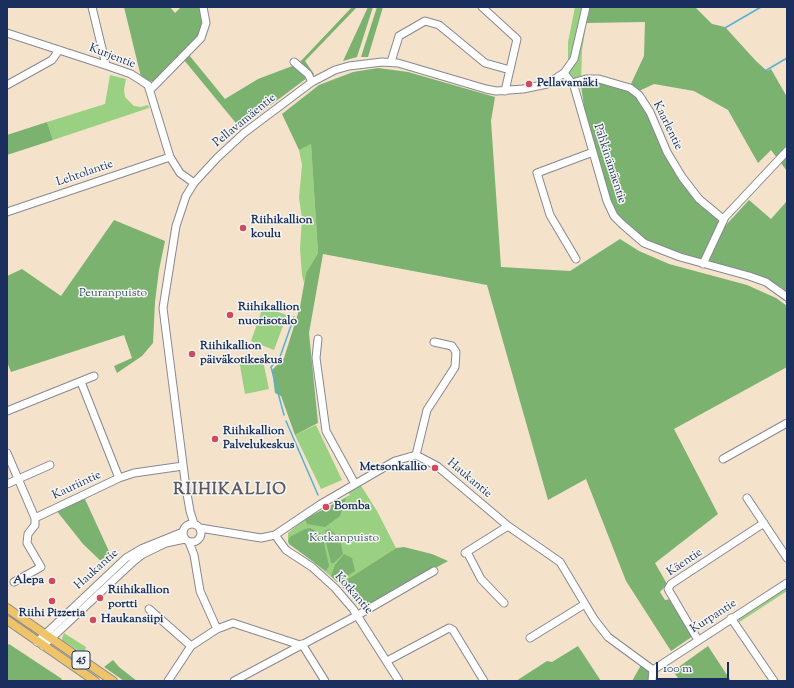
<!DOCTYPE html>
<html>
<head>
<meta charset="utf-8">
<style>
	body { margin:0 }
	#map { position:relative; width:794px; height:688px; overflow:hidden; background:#f4e2cb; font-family:"Sorts Mill Goudy",serif }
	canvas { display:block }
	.frame { position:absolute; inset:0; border:8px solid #1b2f5e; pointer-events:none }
	.scale { position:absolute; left:656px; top:662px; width:73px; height:18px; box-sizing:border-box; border:2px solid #1b2f5e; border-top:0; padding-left:5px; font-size:12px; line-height:14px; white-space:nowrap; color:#1b2f5e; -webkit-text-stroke:3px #f6f6f2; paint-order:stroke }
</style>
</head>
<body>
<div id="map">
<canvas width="794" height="688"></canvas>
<div class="frame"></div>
<div class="scale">100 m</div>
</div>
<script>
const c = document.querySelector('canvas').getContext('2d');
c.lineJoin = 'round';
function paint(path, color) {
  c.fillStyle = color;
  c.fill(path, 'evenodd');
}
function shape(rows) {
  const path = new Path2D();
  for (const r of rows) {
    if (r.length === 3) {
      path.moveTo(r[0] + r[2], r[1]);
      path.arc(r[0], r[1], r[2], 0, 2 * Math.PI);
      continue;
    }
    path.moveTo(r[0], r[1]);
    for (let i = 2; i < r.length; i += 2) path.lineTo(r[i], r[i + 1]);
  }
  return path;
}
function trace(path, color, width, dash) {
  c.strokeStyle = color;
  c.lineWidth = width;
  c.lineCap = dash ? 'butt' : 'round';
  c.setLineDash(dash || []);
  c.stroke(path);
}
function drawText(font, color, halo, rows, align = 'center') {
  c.font = font + ' "Sorts Mill Goudy",serif';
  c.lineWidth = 3;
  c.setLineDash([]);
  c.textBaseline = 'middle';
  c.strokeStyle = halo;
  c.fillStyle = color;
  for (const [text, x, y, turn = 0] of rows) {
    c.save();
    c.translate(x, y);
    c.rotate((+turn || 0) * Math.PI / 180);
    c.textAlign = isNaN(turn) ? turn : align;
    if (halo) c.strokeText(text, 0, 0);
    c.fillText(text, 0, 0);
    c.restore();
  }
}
paint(shape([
	[575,7,589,7,582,50,581,85,573,79,568,79,568,42],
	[110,75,126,79,124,90,125,97,134,106,141,107,148,105,149,108,53,140,47,122,105,104],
	[311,143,318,253,306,273,304,283,302,275,300,249,302,218,299,198,302,165,299,150],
	[263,307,287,315,274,350,251,341],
	[262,356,269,389,245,394,239,360],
	[316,425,342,480,321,489,295,435],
	[360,484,377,511,396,548,340,584,288,541,288,533,305,519,350,495,348,492],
	[787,588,787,591,738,623,739,618,783,589],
	[64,633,86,647,84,654,63,641,62,638]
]), '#9ad081');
paint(shape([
	[124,7,170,7,175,13,181,7,202,7,204,23,199,37,155,82,149,81,141,77],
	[352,7,357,7,305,61,314,74,313,75,299,63],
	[368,7,373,7,357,57,343,61],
	[377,7,383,7,368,57,361,57],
	[589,7,695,7,712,24,725,27,756,61,767,71,771,69,787,97,787,171,771,150,758,163,728,110,694,91,654,84,639,91,630,86,644,56,645,22,585,23],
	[189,55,225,99,258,79,295,65,307,78,240,128,184,60],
	[378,68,408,72,495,97,491,121,501,267,570,271,620,239,639,251,669,264,747,285,776,298,787,306,787,367,674,429,718,514,655,563,667,584,660,592,665,600,672,599,693,636,671,651,626,581,586,479,548,500,487,285,323,254,309,333,318,423,295,435,281,396,275,393,272,370,284,358,300,307,306,273,318,253,311,144,299,150,282,114,319,85,353,72],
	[598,82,626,89,635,94,644,106,699,203,726,225,749,200,771,219,787,201,787,293,781,287,756,275,667,249,645,239,623,222,614,208,609,197,586,121,581,85],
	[47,122,53,140,7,155,7,135],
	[114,220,165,241,159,270,155,302,153,343,142,356,117,373,114,366,132,358,124,335,11,372,7,362,7,276,22,269,61,296],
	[84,497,113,560,106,566,83,544,56,510],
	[346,498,340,516,325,527,307,524,305,519],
	[310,528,320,533,323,538,329,566,326,571,289,544,288,541,290,537,305,529],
	[330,529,340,539,343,554,334,563,331,563,324,534,326,530],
	[404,547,432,554,448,561,362,609,340,584,396,548],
	[344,554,352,558,355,571,337,582,331,576,335,565],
	[9,644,62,679,61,681,7,681,7,646],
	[578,646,601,681,516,681,547,661,552,662],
	[708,646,731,681,680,681,673,671],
	[113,660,119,667,137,681,124,681,104,667],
	[641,665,647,669,650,676,649,681,632,681]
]), '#7bb26f');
trace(shape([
	[725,28,761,7],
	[765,71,787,58],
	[284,415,271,367,280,357,294,317],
	[286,421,318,495]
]), '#57b0d5', 1.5);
const minor = shape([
	[92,7,106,65],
	[482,7,517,39,505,91],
	[7,33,108,66,131,74,148,85,170,157,180,173,194,183],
	[294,62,308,74,312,82],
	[391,62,399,36,425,21,439,25,485,63,510,70],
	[564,73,574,86,607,201,614,216,622,224,644,243,680,257,749,276,766,282,787,297],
	[572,83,586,79,599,79,630,88,639,95,650,112,667,152,682,177,699,199,723,219],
	[7,85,52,60,59,50],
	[151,89,201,38,206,23,203,7],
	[7,212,170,157],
	[576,259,550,215,537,173,593,152],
	[703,264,725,217,787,151],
	[318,339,316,358,326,431,355,484],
	[81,382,119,478],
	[7,411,94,376],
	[7,453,35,518,35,525,28,534,27,543,41,567,14,582],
	[416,455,427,410,455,367,456,352,452,346,434,342],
	[723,459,787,423],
	[7,484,50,465],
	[747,498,787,558],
	[35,518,119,478,134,473,183,466],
	[192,533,9],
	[194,524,190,511,186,488,163,308,176,226,186,196,194,183,217,158,244,133,312,82,335,70,349,66,382,62,398,63,486,89,496,91,523,89,547,84,564,73,574,59,586,7],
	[200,528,261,538,275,535,321,504,395,461,416,455,437,466,508,526,560,562,594,619,608,637,653,670],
	[275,535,286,550,312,567,335,588,353,609,399,681],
	[189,542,194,555,200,591,217,629],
	[467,552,481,579,504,603],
	[465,553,508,526],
	[149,609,191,646],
	[731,618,774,681],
	[530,638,585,604],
	[698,640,668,589,671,584,764,523],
	[37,642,126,558,141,549,183,532],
	[302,644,325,681],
	[43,646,134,561,143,554,166,543,185,539],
	[387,661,449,628,453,630,484,681],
	[653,670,787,583],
	[168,681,191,646,217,629,233,623,300,645],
	[234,681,358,615,434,571],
	[652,681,653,670]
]);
const major = shape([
	[7,608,113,681],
	[7,620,95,681]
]);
trace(minor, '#888894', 9);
trace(major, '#888894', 10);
trace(minor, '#fff', 7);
trace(major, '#efc469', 8);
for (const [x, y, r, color] of [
	[529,84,4,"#d1495b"],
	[243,228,4,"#d1495b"],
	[230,315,4,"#d1495b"],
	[192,354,4,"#d1495b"],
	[215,439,4,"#d1495b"],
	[435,468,4,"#d1495b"],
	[326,507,4,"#d1495b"],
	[52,581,4,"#d1495b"],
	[100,598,4,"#d1495b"],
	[52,601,4,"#d1495b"],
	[93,620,4,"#d1495b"]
]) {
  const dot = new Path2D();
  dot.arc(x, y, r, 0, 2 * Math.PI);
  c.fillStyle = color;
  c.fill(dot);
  trace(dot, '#f6f6f2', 1.5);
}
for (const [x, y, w] of [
	[81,660,18]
]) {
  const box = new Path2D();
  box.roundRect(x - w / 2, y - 9, w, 18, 3);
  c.fillStyle = '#f6f6f2';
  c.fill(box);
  trace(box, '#1b2f5e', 1);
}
drawText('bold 11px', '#1b2f5e', null, [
	["45",81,660]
]);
drawText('12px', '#1b2f5e', '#f6f6f2', [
	["Kurjentie",112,57,21],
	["Pellavamäentie",245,121,-39],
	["Kaarlentie",667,126,64],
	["Pähkinämäentie",609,164,72],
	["Lehtolantie",85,174,-19],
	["Haukantie",469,479,40],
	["Kauriintie",77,486,-25],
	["Käentie",685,563,-34],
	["Haukantie",97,570,-42],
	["Kotkantie",353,594,49],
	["Kurpantie",714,617,-33]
]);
drawText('bold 12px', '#1b2f5e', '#f6f6f2', [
	["Pellavamäki",537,84],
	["Riihikallion",251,221],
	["koulu",251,235],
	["Riihikallion",238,308],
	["nuorisotalo",238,322],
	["Riihikallion",200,347],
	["päiväkotikeskus",200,361],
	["Riihikallion",223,432],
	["Palvelukeskus",223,446],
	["Metsonkallio",427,468,"right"],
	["Bomba",334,507],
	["Alepa",44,581,"right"],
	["Riihikallion",108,591],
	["portti",108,605],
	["Riihi Pizzeria",52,614,"center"],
	["Haukansiipi",101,620]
], 'left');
drawText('12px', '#3b5767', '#f6f6f2', [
	["Peuranpuisto",113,294],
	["Kotkanpuisto",344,539]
]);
c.letterSpacing = '1px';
drawText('bold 16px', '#5c5963', '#f6f6f2', [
	["RIIHIKALLIO",230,491]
]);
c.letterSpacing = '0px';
</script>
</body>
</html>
